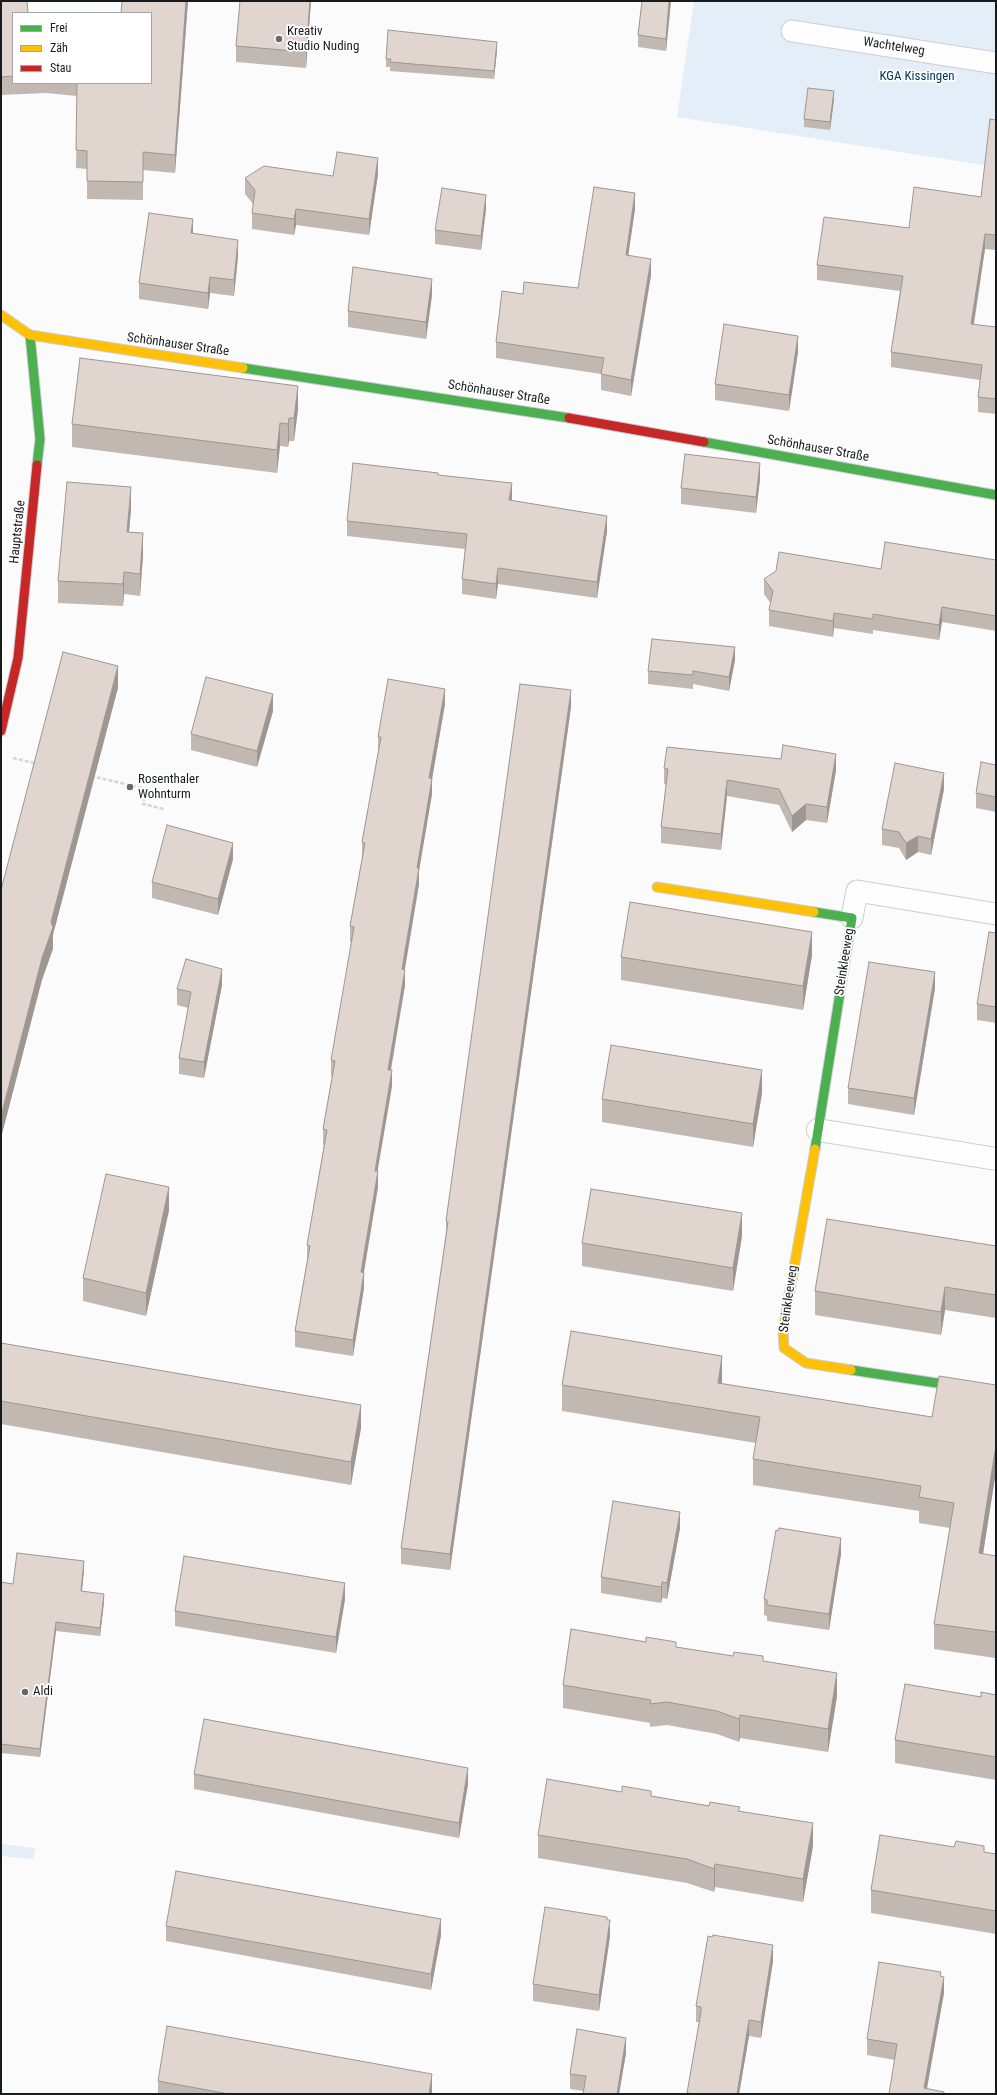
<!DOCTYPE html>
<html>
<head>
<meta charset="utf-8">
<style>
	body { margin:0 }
	#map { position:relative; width:997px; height:2095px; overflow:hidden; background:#fbfbfc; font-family:"Roboto Condensed",sans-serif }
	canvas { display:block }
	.frame { position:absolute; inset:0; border:2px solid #181b1e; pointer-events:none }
	.legend { position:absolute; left:12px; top:12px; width:140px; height:72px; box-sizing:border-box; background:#fff; border:1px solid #a3a4a5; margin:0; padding:5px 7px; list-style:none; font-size:12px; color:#181b1e }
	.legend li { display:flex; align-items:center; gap:8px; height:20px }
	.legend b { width:20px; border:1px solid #a3a4a5 }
</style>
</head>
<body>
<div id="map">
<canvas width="997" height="2095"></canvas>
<div class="frame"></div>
<ul class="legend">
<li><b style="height:5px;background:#4caf50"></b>Frei</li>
<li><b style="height:5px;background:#ffc107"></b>Zäh</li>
<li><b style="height:5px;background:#c62828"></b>Stau</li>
</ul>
</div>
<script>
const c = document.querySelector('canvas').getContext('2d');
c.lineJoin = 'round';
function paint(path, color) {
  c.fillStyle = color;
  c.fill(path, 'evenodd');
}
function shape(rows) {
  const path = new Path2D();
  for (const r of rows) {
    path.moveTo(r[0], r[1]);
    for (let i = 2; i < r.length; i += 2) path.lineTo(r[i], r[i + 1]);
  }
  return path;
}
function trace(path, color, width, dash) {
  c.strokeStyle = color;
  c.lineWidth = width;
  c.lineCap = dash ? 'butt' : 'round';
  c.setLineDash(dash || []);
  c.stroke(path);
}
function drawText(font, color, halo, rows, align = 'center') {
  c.font = font + ' "Roboto Condensed",sans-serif';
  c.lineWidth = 3.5;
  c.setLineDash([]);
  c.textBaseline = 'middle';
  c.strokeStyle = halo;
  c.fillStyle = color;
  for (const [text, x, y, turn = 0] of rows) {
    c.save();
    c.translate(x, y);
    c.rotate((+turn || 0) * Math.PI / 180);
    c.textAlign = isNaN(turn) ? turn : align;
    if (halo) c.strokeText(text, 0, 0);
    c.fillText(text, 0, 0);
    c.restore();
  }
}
paint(shape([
	[694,1,996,1,996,167,677,117],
	[1,1844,35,1848,33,1859,1,1856]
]), '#e4eef9');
const lane = shape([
	[792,31,996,63],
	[852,918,857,891,996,914]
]);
const street = shape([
	[818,1130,996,1159]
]);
const fast = shape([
	[30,335,40,439,37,465],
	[243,368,569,418],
	[704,442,996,495],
	[814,912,852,918,815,1149],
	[851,1370,996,1392]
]);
const slow = shape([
	[1,315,30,335,243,368],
	[657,887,814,912],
	[815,1149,783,1330,784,1348,806,1363,851,1370]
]);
const jam = shape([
	[569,418,704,442],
	[1,731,18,658,37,465]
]);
trace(lane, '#cdced1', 23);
trace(street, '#cdced1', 24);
trace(fast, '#cdced1', 11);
trace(slow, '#cdced1', 11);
trace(jam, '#cdced1', 11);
trace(shape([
	[13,758,38,764],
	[91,776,147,789,143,804,164,809]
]), '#d6d6d6', 2.5, [4, 2]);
trace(lane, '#fefeff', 21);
trace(street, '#fefeff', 22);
trace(fast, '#4caf50', 9);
trace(slow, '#ffc107', 9);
trace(jam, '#c62828', 9);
paint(shape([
	[1,1,13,13,13,83,151,83,188,1,175,173,143,170,143,200,87,199,87,169,76,168,77,96,46,93,1,95],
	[311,1,306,68,236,62,236,46],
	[642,1,671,1,666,51,638,47,638,35],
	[497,50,494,79,390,71,390,67,386,67,386,59],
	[834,99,830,130,804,127,804,119],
	[996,120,996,250,985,249,974,325,996,327,996,414,978,412,978,397,980,380,891,367,891,352,900,291,817,280,817,265,909,228,981,197],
	[378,174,369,235,296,225,294,235,252,229,252,213,253,204,245,194,245,178,333,176],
	[486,209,481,250,435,244,435,230],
	[635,209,628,255,651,275,631,396,601,390,601,374,496,358,496,342,523,294,578,288],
	[193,233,238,256,234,296,210,293,208,309,139,299,139,283],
	[432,295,426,339,348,327,348,311],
	[798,352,789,411,715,400,715,384],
	[298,409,294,441,289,441,288,447,280,446,277,473,72,447,72,424],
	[438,475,512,498,511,500,607,531,597,598,498,584,496,599,462,594,462,579,465,549,347,536,347,521],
	[760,479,756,513,681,504,681,488],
	[131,509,129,532,143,555,140,596,124,594,123,606,58,603,58,581],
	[996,560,996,631,942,622,939,640,873,630,873,634,834,628,833,637,769,626,769,610,771,604,764,594,764,579],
	[735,660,729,691,693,684,693,689,648,684,648,671],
	[445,704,432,779,432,794,419,868,419,884,405,969,405,985,391,1070,392,1086,377,1171,378,1187,364,1273,364,1288,353,1356,295,1347,295,1331,307,1261,307,1245,324,1145,323,1145,323,1129,332,1076,331,1076,331,1060,352,942,350,942,350,926,362,858,362,842,378,753,378,737],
	[571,707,450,1570,401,1564,401,1548,446,1233,446,1221],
	[273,711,257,767,191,750,191,734],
	[996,765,996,812,976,808,976,793],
	[664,768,836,770,827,823,806,820,792,832,779,805,727,796,721,850,661,843,661,827,666,785,664,784],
	[944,789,931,855,918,852,906,860,899,848,882,845,882,829],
	[233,859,218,915,152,898,152,882],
	[996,933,996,1023,977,1020,977,1004],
	[812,955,803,1010,621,980,621,957],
	[222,985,204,1078,179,1074,179,1058,188,1008,177,1005,177,989],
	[935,988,914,1115,848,1104,848,1088],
	[762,1093,753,1147,602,1122,602,1099],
	[169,1210,146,1316,83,1301,83,1278],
	[742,1236,733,1291,582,1266,582,1243],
	[996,1246,996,1318,945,1310,941,1335,815,1315,815,1291],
	[1,1343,361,1428,351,1485,1,1424],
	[722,1382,722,1384,932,1417,996,1385,996,1471,983,1554,996,1556,996,1654,995,1658,934,1649,934,1624,950,1528,919,1523,919,1511,753,1485,753,1459,756,1443,562,1411,562,1385],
	[680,1528,667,1599,662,1598,661,1603,601,1593,601,1577],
	[841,1554,829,1630,767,1621,767,1616,764,1615,764,1599],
	[84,1570,82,1591,104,1602,100,1636,56,1631,40,1757,1,1753,1,1582,13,1584],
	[345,1599,336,1653,175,1626,175,1611],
	[676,1647,763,1661,837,1696,828,1752,740,1738,739,1742,717,1734,667,1725,650,1727,650,1723,563,1708,563,1685],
	[996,1695,996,1780,895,1763,895,1740],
	[194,1774,468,1784,459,1838,194,1789],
	[651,1796,740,1811,813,1846,803,1902,715,1887,714,1892,687,1883,538,1858,538,1835],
	[984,1852,996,1854,996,1934,871,1913,871,1890],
	[607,1920,610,1936,599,2011,533,2001,533,1984],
	[166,1926,441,1935,431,1990,166,1941],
	[773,1961,761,2038,749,2036,739,2094,687,2094,699,2022,696,2022,696,2006],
	[941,1976,944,1993,926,2089,944,2094,889,2094,895,2060,867,2055,867,2039],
	[626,2053,619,2094,583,2094,584,2091,570,2089,570,2074],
	[158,2081,432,2090,432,2094,158,2094]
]), '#c2b8b2');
paint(shape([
	[186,1,188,1,175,173,175,155],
	[310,1,311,1,306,68,306,52],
	[669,1,671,1,666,51,666,39],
	[497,42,497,50,494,79,494,71],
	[834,91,834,99,830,130,830,122],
	[378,158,378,174,369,235,369,219],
	[635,193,635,209,626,271,626,255],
	[486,195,486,209,481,250,481,236],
	[296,209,296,225,294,235,294,219],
	[193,219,193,235,191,233],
	[985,234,985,249,971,339,971,324],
	[238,240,238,256,234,296,234,280],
	[651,259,651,275,631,396,631,380],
	[210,277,210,293,208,309,208,293],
	[432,279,432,295,426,339,426,322],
	[798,336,798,352,789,411,789,395],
	[298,386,298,409,294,441,294,418],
	[289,418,289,441,288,447,288,424],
	[280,423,280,446,277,473,277,450],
	[760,463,760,479,756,513,756,497],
	[512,483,512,498,509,515,509,500],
	[131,487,131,509,127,554,127,532],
	[607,516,607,531,597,598,597,582],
	[143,533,143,555,140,596,140,574],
	[498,568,498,584,496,599,496,584],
	[124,572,124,594,123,606,123,584],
	[942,607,942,622,939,640,939,625],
	[834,613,834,628,833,637,833,621],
	[735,647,735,660,729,691,729,677],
	[118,666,118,688,53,935,53,949,42,980,1,1138,1,1116,51,922],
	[445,689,445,704,432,779,432,794,417,883,417,868,429,778],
	[571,690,571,707,450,1570,450,1554],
	[273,694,273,711,257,767,257,751],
	[836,754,836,770,827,823,827,807],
	[944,773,944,789,931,855,931,839],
	[727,780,727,796,721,850,721,834],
	[806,804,806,820,792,832,792,816],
	[918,836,918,852,906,860,906,843],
	[233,843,233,859,218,915,218,899],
	[419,868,419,884,402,985,402,969],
	[812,932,812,955,803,1010,803,986],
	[222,969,222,985,204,1078,204,1062],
	[405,970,405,985,388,1085,388,1070],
	[935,972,935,988,914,1115,914,1098],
	[392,1070,392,1086,375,1186,375,1171],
	[762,1070,762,1093,753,1147,753,1124],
	[378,1171,378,1187,361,1288,361,1272],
	[169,1187,169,1210,146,1316,146,1293],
	[742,1213,742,1236,733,1291,733,1268],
	[2,1216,2,1232,1,1238,1,1222],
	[364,1273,364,1288,353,1356,353,1340],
	[945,1287,945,1310,941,1335,941,1312],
	[722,1356,722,1382,718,1409,718,1383],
	[361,1405,361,1428,351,1485,351,1462],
	[996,1445,996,1471,979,1579,979,1553],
	[680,1512,680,1528,667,1599,667,1583],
	[841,1538,841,1554,829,1630,829,1614],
	[84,1561,84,1570,81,1599,81,1591],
	[662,1582,662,1598,661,1603,661,1587],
	[345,1583,345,1599,336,1653,336,1637],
	[104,1594,104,1602,100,1636,100,1628],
	[56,1622,56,1631,40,1757,40,1749],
	[996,1628,996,1654,995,1658,995,1632],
	[837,1673,837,1696,828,1752,828,1729],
	[740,1715,740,1738,739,1742,739,1719],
	[468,1768,468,1784,459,1838,459,1823],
	[813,1823,813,1846,803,1902,803,1879],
	[715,1864,715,1887,714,1892,714,1869],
	[441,1919,441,1935,431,1990,431,1974],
	[610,1920,610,1936,599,2011,599,1995],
	[773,1945,773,1961,761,2038,761,2022],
	[944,1977,944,1993,926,2094,924,2088],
	[749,2020,749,2036,739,2094,737,2094],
	[626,2038,626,2053,619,2094,617,2094],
	[432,2074,432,2094,429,2094]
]), '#9e9691');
const building = shape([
	[1,1,27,1,28,13,13,13,13,76,1,77,1,1],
	[122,1,186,1,175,155,143,152,143,182,87,181,87,151,76,150,77,83,151,83,151,13,121,13,122,1],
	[240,1,310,1,306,52,236,46,240,1],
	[642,1,669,1,666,39,638,35,642,1],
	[388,30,497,42,494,71,390,62,391,59,386,59,388,30],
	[808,88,834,91,830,122,804,119,808,88],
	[990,119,996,120,996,235,985,234,971,324,996,327,996,399,978,397,982,365,891,352,903,276,817,265,824,217,909,228,914,187,981,197,990,119],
	[337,152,378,158,369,219,296,209,294,219,252,213,255,190,245,178,264,166,333,176,337,152],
	[594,187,635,193,626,255,651,259,631,380,601,374,604,358,496,342,502,291,523,294,524,282,578,288,594,187],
	[442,188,486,195,481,236,435,230,442,188],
	[149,213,193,219,191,233,238,240,234,280,210,277,208,293,139,283,149,213],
	[353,267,432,279,426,322,348,311,353,267],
	[724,324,798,336,789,395,715,384,724,324],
	[80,358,298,386,294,418,289,418,288,424,280,423,277,450,72,424,80,358],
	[685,454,760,463,756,497,681,488,685,454],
	[353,463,438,473,438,475,512,483,509,500,607,516,597,582,498,568,496,584,462,579,467,534,347,521,353,463],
	[67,482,131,487,127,532,143,533,140,574,124,572,123,584,58,581,67,482],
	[885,542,996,560,996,616,942,607,939,625,873,614,873,619,834,613,833,621,769,610,773,591,764,579,776,571,779,552,881,569,885,542],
	[652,639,735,647,729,677,693,671,693,675,648,671,652,639],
	[63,652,118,666,51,922,53,927,42,958,1,1116,1,890,63,652],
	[206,677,273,694,257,751,191,734,206,677],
	[388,679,445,689,429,778,432,779,417,868,419,868,402,969,405,970,388,1070,392,1070,375,1171,378,1171,361,1272,364,1273,353,1340,295,1331,310,1246,307,1245,327,1130,323,1129,335,1061,331,1060,354,927,350,926,365,843,362,842,381,737,378,737,388,679],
	[520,684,571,690,450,1554,401,1548,448,1222,446,1221,520,684],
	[783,745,836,754,827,807,806,804,792,816,779,789,727,780,721,834,661,827,668,769,664,768,667,747,781,759,783,745],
	[981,762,996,765,996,797,976,793,981,762],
	[895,763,944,773,931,839,918,836,906,843,899,832,882,829,895,763],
	[167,825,233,843,218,899,152,882,167,825],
	[630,902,812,932,803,986,621,957,630,902],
	[989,932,996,933,996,1007,977,1004,989,932],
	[186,959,222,969,204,1062,179,1058,191,992,177,989,186,959],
	[869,962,935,972,914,1098,848,1088,869,962],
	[611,1045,762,1070,753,1124,602,1099,611,1045],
	[106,1174,169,1187,146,1293,83,1278,106,1174],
	[591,1189,742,1213,733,1268,582,1243,591,1189],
	[827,1219,996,1246,996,1295,945,1287,941,1312,815,1291,827,1219],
	[571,1331,722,1356,718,1383,932,1417,939,1376,996,1385,996,1445,979,1553,996,1556,996,1628,995,1632,934,1624,954,1503,919,1497,921,1486,753,1459,760,1417,562,1385,571,1331],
	[1,1343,361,1405,351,1462,1,1401,1,1343],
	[613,1501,680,1512,667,1583,662,1582,661,1587,601,1577,613,1501],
	[779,1528,841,1538,829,1614,767,1605,767,1600,764,1599,776,1530,778,1531,779,1528],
	[17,1553,84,1561,81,1591,104,1594,100,1628,56,1622,40,1749,1,1744,1,1582,13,1584,17,1553],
	[184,1556,345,1583,336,1637,175,1611,184,1556],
	[571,1629,646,1642,646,1637,676,1642,676,1647,733,1656,734,1652,763,1656,763,1661,837,1673,828,1729,740,1715,739,1719,717,1711,667,1702,650,1704,651,1700,563,1685,571,1629],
	[905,1684,981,1697,981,1692,996,1695,996,1757,895,1740,905,1684],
	[204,1719,468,1768,459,1823,194,1774,204,1719],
	[547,1779,622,1792,622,1786,651,1791,651,1796,709,1806,710,1802,740,1807,738,1811,813,1823,803,1879,715,1864,714,1869,687,1859,538,1835,547,1779],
	[880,1835,954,1847,956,1841,984,1846,984,1852,996,1854,996,1911,871,1890,880,1835],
	[176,1871,441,1919,431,1974,166,1926,176,1871],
	[545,1907,607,1917,607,1920,610,1920,599,1995,533,1984,545,1907],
	[713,1935,773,1945,761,2022,749,2020,737,2094,695,2094,687,2093,701,2012,701,2007,696,2006,708,1936,712,1937,713,1935],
	[879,1962,941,1972,940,1976,944,1977,924,2088,944,2092,944,2094,889,2094,897,2044,867,2039,879,1962],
	[167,2026,432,2074,429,2094,229,2094,158,2081,167,2026],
	[577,2029,626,2038,617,2094,583,2094,586,2076,570,2074,577,2029]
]);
paint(building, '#e1d6cf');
trace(building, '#9e9691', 1);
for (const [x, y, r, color] of [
	[279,39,4,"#67696c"],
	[130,787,4,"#67696c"],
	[25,1692,4,"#67696c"]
]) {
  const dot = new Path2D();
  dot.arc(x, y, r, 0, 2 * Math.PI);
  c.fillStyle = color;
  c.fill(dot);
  trace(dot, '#fff', 1.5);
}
drawText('13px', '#181b1e', '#fff', [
	["Kreativ",287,32],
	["Studio Nuding",287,47],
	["Rosenthaler",138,780],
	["Wohnturm",138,795],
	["Aldi",33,1692]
], 'left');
drawText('13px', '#181b1e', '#fff', [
	["Wachtelweg",894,47,9],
	["Schönhauser Straße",178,345,8],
	["Schönhauser Straße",499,393,9],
	["Schönhauser Straße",818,449,10],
	["Hauptstraße",18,532,-84],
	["Steinkleeweg",845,962,-81],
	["Steinkleeweg",789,1299,-82]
]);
drawText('13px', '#003760', '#fff', [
	["KGA Kissingen",917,77]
]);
</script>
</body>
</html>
